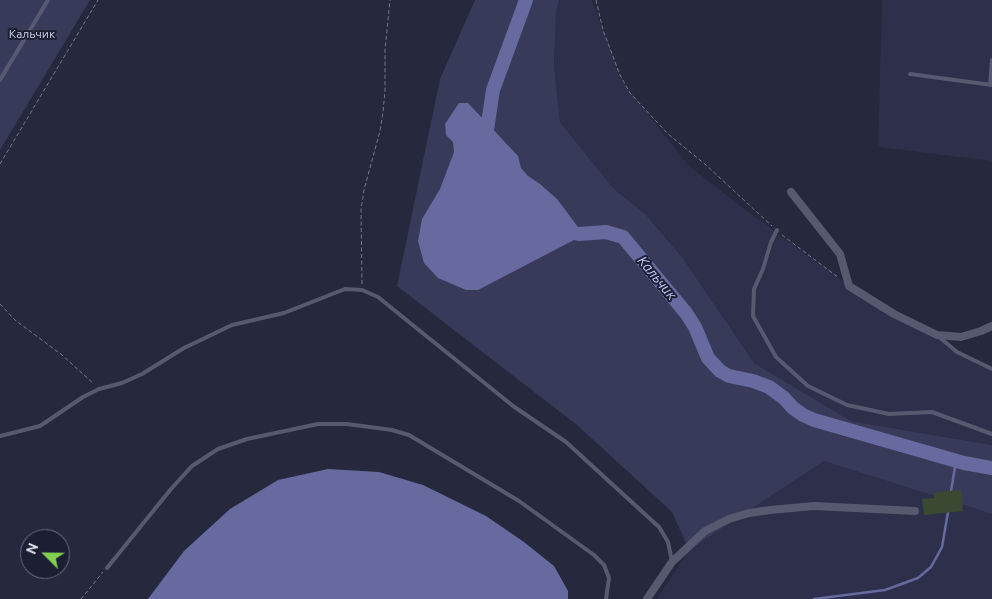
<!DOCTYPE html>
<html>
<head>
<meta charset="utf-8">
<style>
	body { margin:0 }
	#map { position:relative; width:992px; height:599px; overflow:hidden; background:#26283d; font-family:Ubuntu,sans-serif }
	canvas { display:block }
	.north { position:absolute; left:20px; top:529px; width:50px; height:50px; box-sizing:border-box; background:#1c1e33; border:1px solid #6b6d7f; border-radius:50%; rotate:293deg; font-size:14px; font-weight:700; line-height:20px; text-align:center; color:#e1e3f2 }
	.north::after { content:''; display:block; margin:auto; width:18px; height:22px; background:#83d04e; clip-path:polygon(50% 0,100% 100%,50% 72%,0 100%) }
</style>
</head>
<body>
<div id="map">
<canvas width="992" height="599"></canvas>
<div class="north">N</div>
</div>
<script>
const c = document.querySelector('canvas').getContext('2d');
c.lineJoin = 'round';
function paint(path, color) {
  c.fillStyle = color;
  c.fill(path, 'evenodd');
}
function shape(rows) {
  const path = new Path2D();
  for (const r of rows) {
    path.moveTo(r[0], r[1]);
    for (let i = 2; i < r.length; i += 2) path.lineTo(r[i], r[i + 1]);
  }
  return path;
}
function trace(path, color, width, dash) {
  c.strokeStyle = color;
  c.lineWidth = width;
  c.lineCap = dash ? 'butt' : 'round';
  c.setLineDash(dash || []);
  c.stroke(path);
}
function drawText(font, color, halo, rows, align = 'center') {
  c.font = font + ' Ubuntu,sans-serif';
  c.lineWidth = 4;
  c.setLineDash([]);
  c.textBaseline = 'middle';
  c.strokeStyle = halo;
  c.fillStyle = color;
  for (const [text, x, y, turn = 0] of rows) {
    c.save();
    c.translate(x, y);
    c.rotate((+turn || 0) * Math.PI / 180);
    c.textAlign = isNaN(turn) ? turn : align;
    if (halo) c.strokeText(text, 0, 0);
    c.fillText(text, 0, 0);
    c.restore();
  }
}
paint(shape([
	[559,0,592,0,622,81,689,166,743,208,849,286,937,335,957,352,992,369,992,445,851,421,754,363,682,257,646,215,613,188,560,122,554,64,556,11],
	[882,0,992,0,992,161,878,147],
	[824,461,992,514,992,599,657,599,689,550]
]), '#2d2f4b');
paint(shape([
	[0,0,90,0,0,150],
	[475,0,559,0,556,11,554,64,560,122,613,188,646,215,682,257,754,363,851,421,992,445,992,514,824,461,689,550,672,512,577,425,397,286,440,79]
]), '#373a59');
paint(shape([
	[459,103,468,103,518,156,521,168,528,176,540,184,557,199,578,227,579,234,574,240,478,290,466,290,438,278,424,263,418,241,422,219,440,189,454,152,453,142,446,135,445,124],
	[328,469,379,472,423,485,486,516,524,542,554,566,568,591,568,599,148,599,184,551,230,509,278,480]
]), '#666a9e');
trace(shape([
	[951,491,956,461],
	[814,599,885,590,918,578,931,567,942,547,948,512]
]), '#666a9e', 2.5);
trace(shape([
	[485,143,493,90,526,0],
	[561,230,579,234,606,232,623,237,686,313,695,327,708,358,720,371,729,376,753,381,769,387,784,398,793,408,803,415,814,420,964,463,992,468]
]), '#666a9e', 14);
paint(shape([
	[961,490,963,511,924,515,922,499,934,498,934,492]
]), '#3b4933');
trace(shape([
	[596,0,603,30,620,75,630,93,668,134,706,165,772,226],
	[0,164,98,0],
	[782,235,839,278],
	[362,284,361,210,364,190,380,131,383,112,385,91,385,50,390,0],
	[0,304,15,320,62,355,94,384],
	[81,599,103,572]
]), '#787a8c', 1, [4, 2.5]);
trace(shape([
	[910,74,992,85],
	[0,80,48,0],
	[990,85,992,60],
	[777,230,771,242,763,269,754,289,753,316,776,357,808,386,847,405,889,414,932,412,992,434],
	[938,336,957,352,992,369],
	[0,436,40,426,83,397,99,389,122,383,142,374,184,348,232,325,284,313,345,289,362,290,378,297,513,406,566,442,659,527,668,542,672,561],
	[107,568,171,489,192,466,218,449,247,439,318,424,347,424,392,430,409,435,519,501,594,555,604,565,609,578,606,599]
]), '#575970', 4);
trace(shape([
	[791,192,840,254,849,286,894,314,937,335,961,337,981,331,992,326],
	[647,599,672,562,705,531,729,519,749,513,770,510,814,506,915,511]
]), '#575970', 8);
drawText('12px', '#ced2f2', '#1c1e33', [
	["Кальчик",32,34]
]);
drawText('italic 14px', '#c6cbfb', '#1c1e33', [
	["Кальчик",657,278,50]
]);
</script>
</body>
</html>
